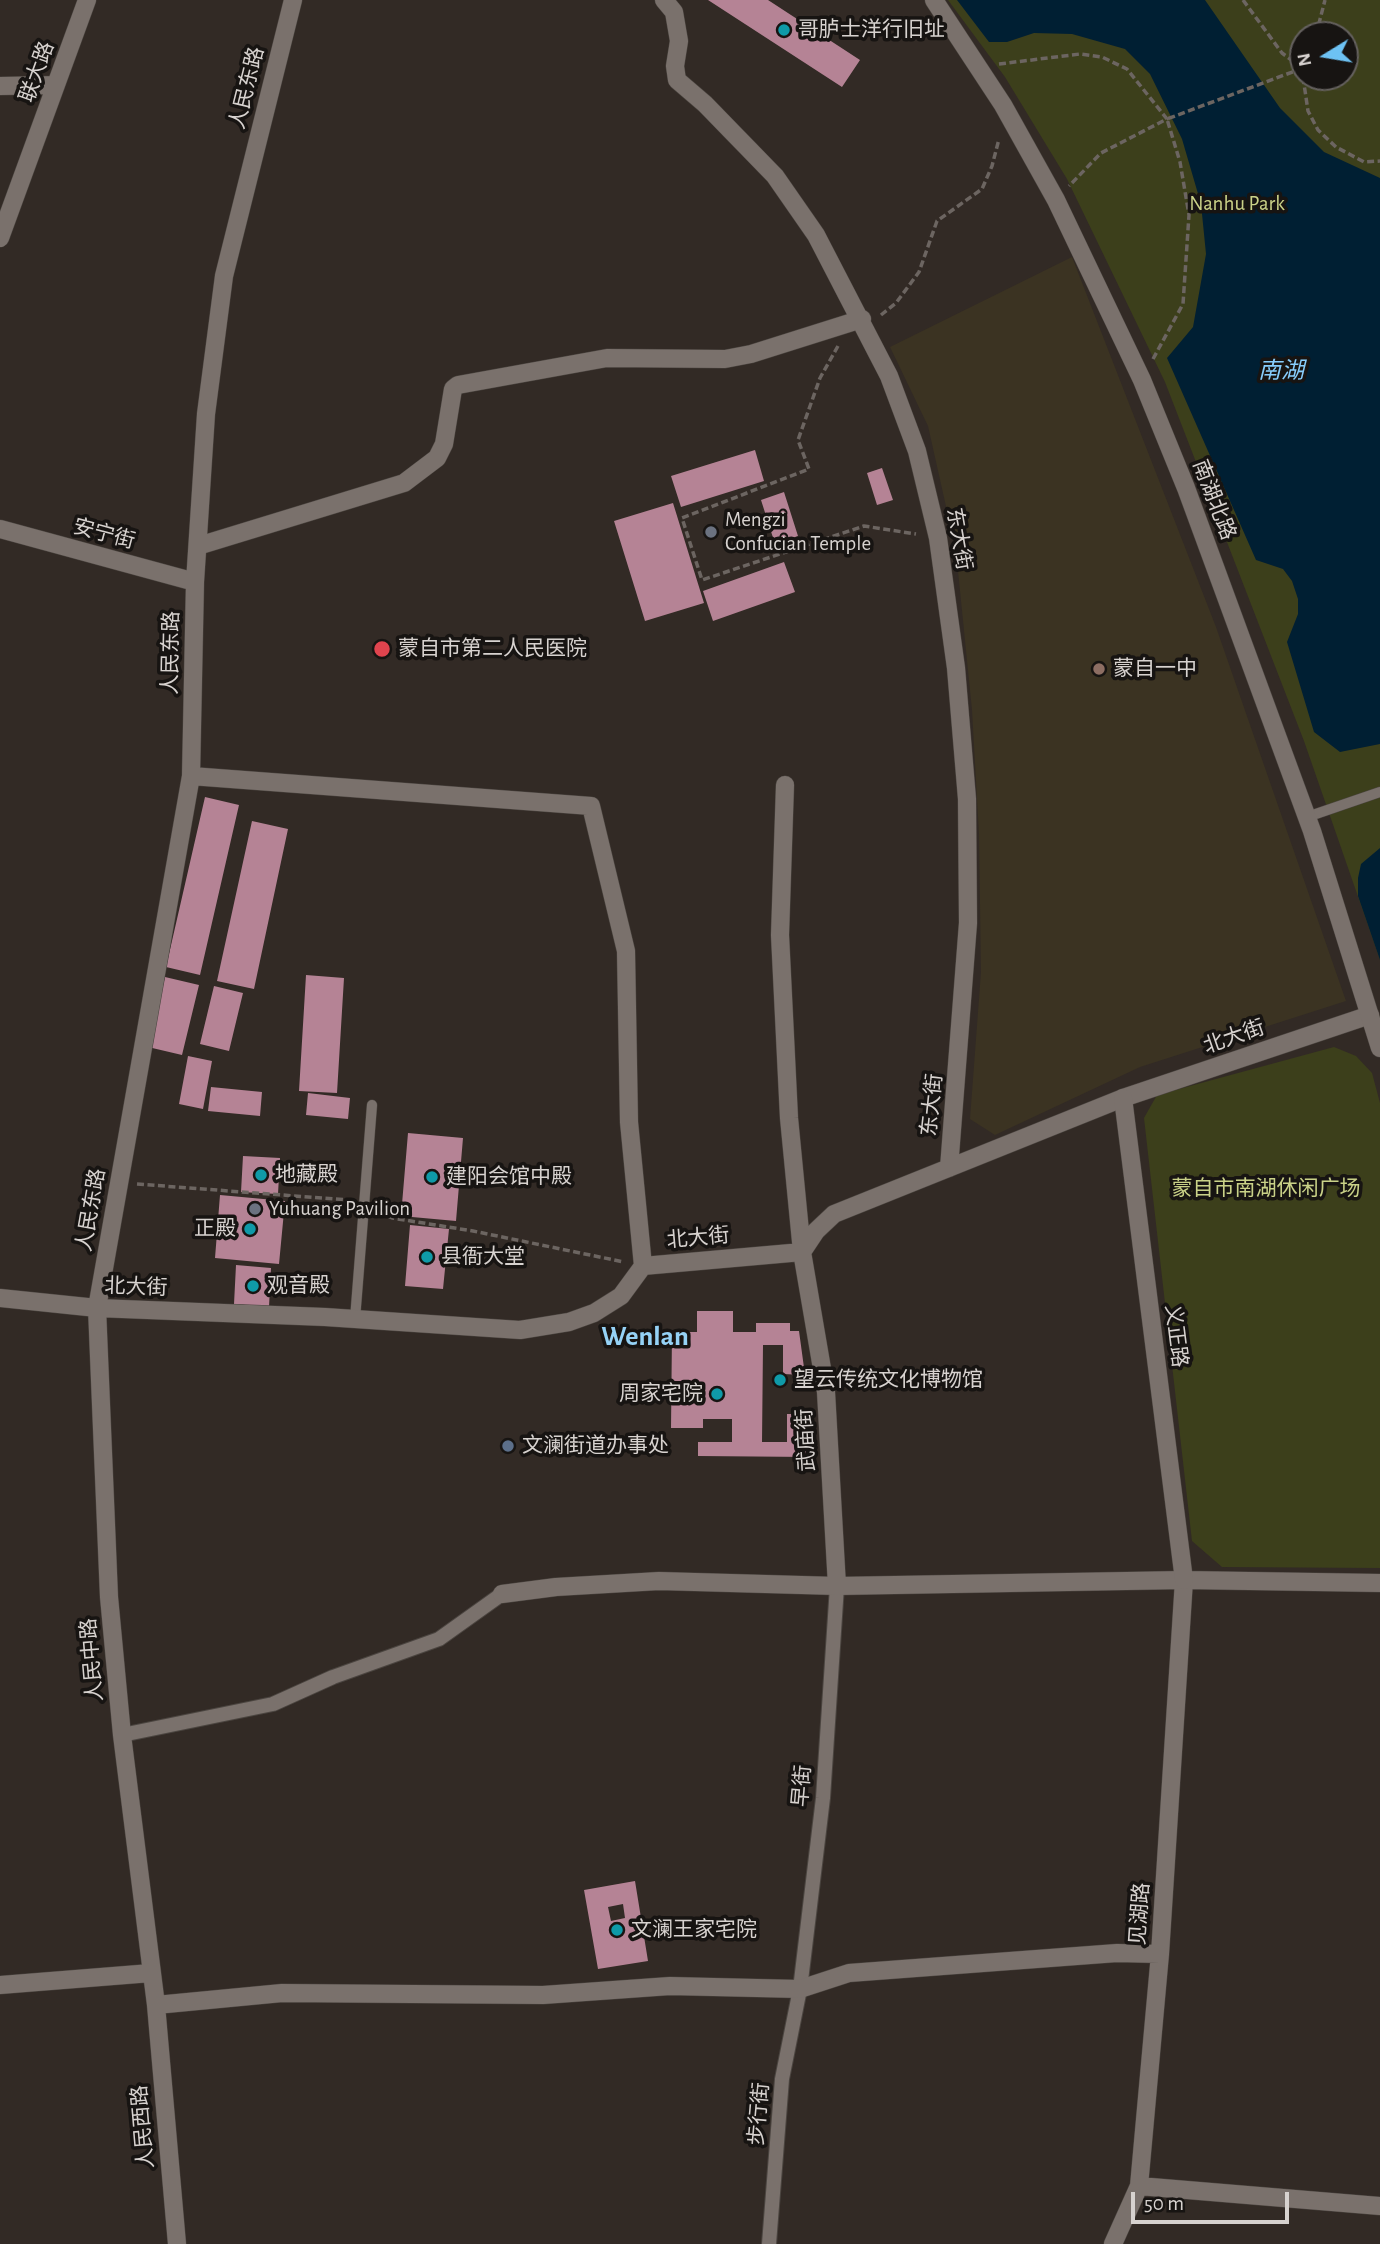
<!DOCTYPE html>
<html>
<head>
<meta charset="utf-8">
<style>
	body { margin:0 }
	#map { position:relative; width:1380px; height:2244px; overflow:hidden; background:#322a25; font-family:"Alegreya Sans",sans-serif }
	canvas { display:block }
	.north { position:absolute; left:1289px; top:21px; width:70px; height:70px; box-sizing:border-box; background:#171412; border:2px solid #64605e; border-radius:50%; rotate:259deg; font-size:19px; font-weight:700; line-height:28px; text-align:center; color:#d7d2cf }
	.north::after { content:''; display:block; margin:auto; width:24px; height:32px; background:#6dc2f3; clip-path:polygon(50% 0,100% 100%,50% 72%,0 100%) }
	.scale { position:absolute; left:1131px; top:2192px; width:158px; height:32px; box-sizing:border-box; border:4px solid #d7d2cf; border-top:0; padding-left:9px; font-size:21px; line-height:24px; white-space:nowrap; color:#d7d2cf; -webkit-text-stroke:5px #171412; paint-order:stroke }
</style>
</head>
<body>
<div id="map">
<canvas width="1380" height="2244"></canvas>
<div class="north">N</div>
<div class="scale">50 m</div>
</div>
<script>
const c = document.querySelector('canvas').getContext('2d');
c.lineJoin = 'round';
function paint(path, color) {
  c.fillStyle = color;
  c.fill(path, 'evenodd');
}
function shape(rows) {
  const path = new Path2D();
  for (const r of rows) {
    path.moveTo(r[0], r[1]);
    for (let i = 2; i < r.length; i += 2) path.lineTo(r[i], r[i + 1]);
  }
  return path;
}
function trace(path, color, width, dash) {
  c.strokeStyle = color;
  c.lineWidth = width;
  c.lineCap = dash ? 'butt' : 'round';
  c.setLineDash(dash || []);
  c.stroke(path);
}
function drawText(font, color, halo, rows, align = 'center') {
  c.font = font + ' "Alegreya Sans","Noto Sans SC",sans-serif';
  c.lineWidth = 7;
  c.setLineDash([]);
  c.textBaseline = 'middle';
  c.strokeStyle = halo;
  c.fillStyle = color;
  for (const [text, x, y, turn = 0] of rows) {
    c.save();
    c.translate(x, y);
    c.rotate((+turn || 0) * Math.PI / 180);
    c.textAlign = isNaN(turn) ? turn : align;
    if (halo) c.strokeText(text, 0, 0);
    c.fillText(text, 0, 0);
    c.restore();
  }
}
paint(shape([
	[1072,257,1216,627,1346,1001,1140,1067,995,1135,970,1119,981,972,979,834,972,710,956,551,928,426,890,347]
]), '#3b3322');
paint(shape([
	[948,0,1380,0,1380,960,1304,741,1165,382,1067,179,1005,77],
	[1303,35,1345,35,1345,77,1303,77],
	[1334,1047,1356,1056,1372,1073,1380,1103,1380,1568,1222,1567,1192,1541,1144,1118,1157,1095]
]), '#3c3f1b');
paint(shape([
	[957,0,1205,0,1280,108,1324,152,1380,178,1380,744,1340,752,1314,732,1287,642,1298,614,1298,599,1292,581,1283,569,1256,560,1167,358,1193,327,1206,254,1201,204,1182,139,1150,74,1125,49,1072,34,1034,33,1007,42,989,42],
	[1380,848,1380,960,1358,896,1358,878,1361,864]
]), '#001f33');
paint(shape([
	[708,0,768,0,860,60,842,87],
	[755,450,764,481,681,507,671,476],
	[882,468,893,500,877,505,867,473],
	[784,492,798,536,775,544,761,500],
	[673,503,704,603,645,621,614,521],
	[784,562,795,592,713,621,703,591],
	[205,797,239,805,200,975,166,967],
	[252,821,288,829,254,989,217,981],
	[306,975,344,978,337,1093,299,1091],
	[165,977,199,985,182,1055,148,1047],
	[214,986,243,993,229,1051,200,1044],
	[188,1056,212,1061,203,1109,179,1104],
	[211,1087,262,1092,260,1116,208,1111],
	[308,1093,350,1098,348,1119,306,1115],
	[408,1133,463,1138,456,1221,401,1216],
	[243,1156,280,1158,278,1194,241,1192],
	[220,1195,285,1201,279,1264,215,1258],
	[410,1225,449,1229,443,1289,405,1286],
	[236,1265,271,1268,269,1307,234,1304],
	[697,1311,733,1311,733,1332,756,1332,756,1323,790,1323,790,1331,799,1331,805,1375,783,1374,783,1345,763,1345,762,1442,787,1442,787,1414,810,1414,810,1457,698,1456,698,1442,732,1442,732,1419,703,1419,703,1428,671,1428,672,1332,697,1332],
	[635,1881,648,1961,598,1969,584,1890],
	[623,1904,625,1918,611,1921,608,1907]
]), '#b58395');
const service = shape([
	[1307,817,1380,792],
	[355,1319,372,1105]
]);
const pedestrian = shape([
	[122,1735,273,1704,333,1677,439,1639,502,1594],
	[769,2244,782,2079,800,1989,823,1798,837,1586]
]);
const minor = shape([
	[664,0,674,12,679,41,675,66,677,80,705,104,775,176,816,235,889,376,917,451,938,538,956,668,967,799,968,923,949,1168],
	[0,86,56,85],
	[0,238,87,0],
	[0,529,195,582],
	[198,546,404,483,437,458,444,444,453,389,458,385,607,358,725,359,751,354,862,319],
	[191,776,591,806,626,951,629,1122,643,1266],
	[785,785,780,935,789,1118,802,1252,826,1392,837,1586],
	[0,1298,97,1308,325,1317,520,1330,569,1322,594,1313,621,1296,643,1266,802,1252,816,1231,834,1214,1123,1098,1370,1015],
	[502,1594,556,1587,659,1581,837,1586,1184,1580,1380,1583],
	[0,1985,151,1973],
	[156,2005,282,1993,543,1995,670,1986,800,1989,849,1973,1117,1953,1160,1954],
	[1139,2186,1380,2206],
	[177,2244,156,2005,122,1735,109,1597,97,1308,191,776,195,582,206,414,224,276,293,0],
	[1113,2244,1139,2186,1160,1954,1184,1580]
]);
const tertiary = shape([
	[1123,1098,1184,1580]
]);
const secondary = shape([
	[934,0,1003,105,1056,200,1142,380,1186,488,1312,831,1380,1048]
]);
trace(service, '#4b4540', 11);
trace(pedestrian, '#4b4540', 16);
trace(minor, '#4b4540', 19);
trace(tertiary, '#4b4540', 19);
trace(secondary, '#4b4540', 19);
trace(shape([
	[1243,0,1282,53,1302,68,1303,73],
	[1316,35,1325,0],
	[999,64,1080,54,1102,57,1127,69,1167,119,1101,153,1069,186],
	[1303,77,1308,111,1318,130,1336,147,1364,162,1380,161],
	[881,315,896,303,919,272,937,221,982,189,992,166,999,139],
	[838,346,820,378,798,440,809,469,682,518,702,580,864,526,916,534],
	[1153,359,1183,304,1189,215,1180,162,1167,119,1303,68],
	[137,1184,348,1200],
	[378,1212,392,1218,473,1231,624,1262]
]), '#6c6561', 3.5, [7, 3.5]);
trace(service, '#7a716c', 10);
trace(pedestrian, '#7a716c', 14);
trace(minor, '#7a716c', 18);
trace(tertiary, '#7a716c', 18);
trace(secondary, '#7a716c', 18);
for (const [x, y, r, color] of [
	[784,30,7,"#0f9aa8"],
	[711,532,7,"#6b7280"],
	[382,649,9,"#e0444e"],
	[1099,669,7,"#8d6e63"],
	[261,1175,7,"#0f9aa8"],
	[432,1177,7,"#0f9aa8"],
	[255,1209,7,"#6b7280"],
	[250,1229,7,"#0f9aa8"],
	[427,1257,7,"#0f9aa8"],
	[253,1286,7,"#0f9aa8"],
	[780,1380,7,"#0f9aa8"],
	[717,1394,7,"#0f9aa8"],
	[508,1446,7,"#5c6f8a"],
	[617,1930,7,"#0f9aa8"]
]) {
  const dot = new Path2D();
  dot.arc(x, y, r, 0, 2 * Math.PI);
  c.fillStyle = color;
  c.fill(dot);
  trace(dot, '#171412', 2.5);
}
drawText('21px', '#d7d2cf', '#171412', [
	["哥胪士洋行旧址",798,30],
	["Mengzi",725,520],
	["Confucian Temple",725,544],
	["蒙自市第二人民医院",398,649],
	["蒙自一中",1113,669],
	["地藏殿",275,1175],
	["建阳会馆中殿",446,1177],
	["Yuhuang Pavilion",269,1209],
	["正殿",236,1229,"right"],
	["县衙大堂",441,1257],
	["观音殿",267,1286],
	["望云传统文化博物馆",794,1380],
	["周家宅院",703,1394,"right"],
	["文澜街道办事处",522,1446],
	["文澜王家宅院",631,1930]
], 'left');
drawText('21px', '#d7d2cf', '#171412', [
	["联大路",37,72,-70],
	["人民东路",247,88,-76],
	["南湖北路",1214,500,69],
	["安宁街",104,534,15],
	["东大街",959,539,80],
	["人民东路",171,653,-89],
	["北大街",1234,1037,-19],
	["东大街",932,1105,-84],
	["人民东路",91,1210,-80],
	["北大街",698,1238,-5],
	["北大街",136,1287,2],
	["义正路",1176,1336,83],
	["武庙街",806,1440,-93],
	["人民中路",92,1660,-95],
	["早街",802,1786,-85],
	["见湖路",1140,1914,-86],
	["步行街",759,2114,-85],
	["人民西路",143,2127,-95]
]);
drawText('21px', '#cad288', '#171412', [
	["Nanhu Park",1237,204],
	["蒙自市南湖休闲广场",1266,1189]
]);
drawText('italic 23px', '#87cdfc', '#171412', [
	["南湖",1281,371]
]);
drawText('bold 28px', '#95d2f6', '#171412', [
	["Wenlan",645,1337]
]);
</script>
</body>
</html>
